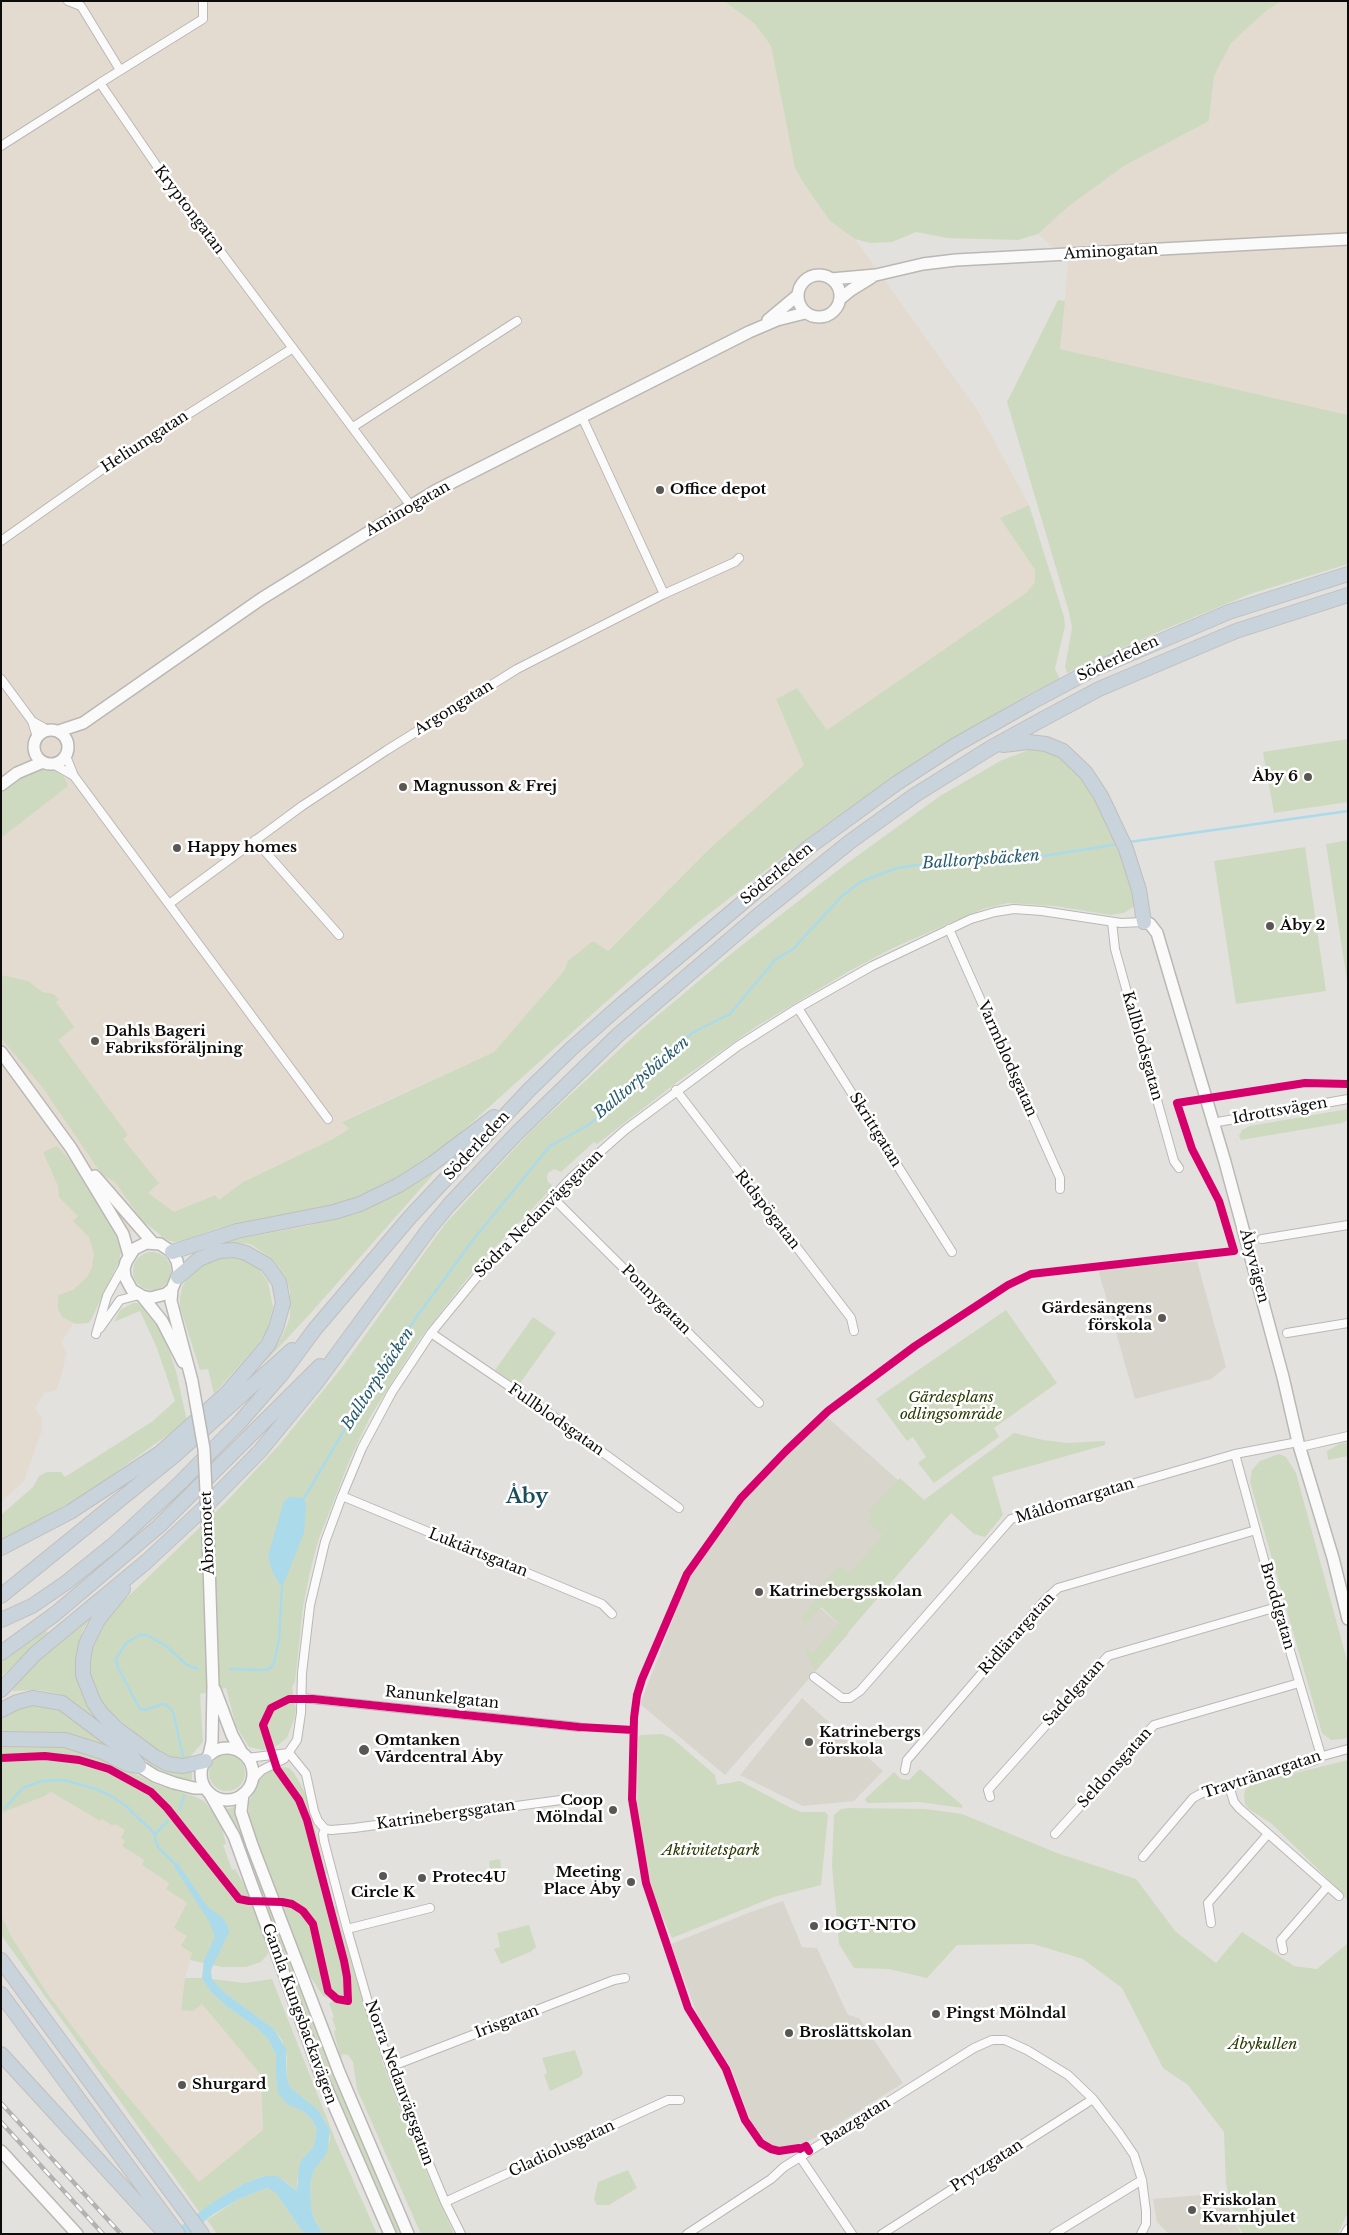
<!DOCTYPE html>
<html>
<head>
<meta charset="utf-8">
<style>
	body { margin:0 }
	#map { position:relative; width:1349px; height:2235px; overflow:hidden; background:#e2e1de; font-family:"Libre Baskerville",serif }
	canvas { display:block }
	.frame { position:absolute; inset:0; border:2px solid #0d0c0a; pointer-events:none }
</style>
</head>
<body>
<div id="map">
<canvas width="1349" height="2235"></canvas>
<div class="frame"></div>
</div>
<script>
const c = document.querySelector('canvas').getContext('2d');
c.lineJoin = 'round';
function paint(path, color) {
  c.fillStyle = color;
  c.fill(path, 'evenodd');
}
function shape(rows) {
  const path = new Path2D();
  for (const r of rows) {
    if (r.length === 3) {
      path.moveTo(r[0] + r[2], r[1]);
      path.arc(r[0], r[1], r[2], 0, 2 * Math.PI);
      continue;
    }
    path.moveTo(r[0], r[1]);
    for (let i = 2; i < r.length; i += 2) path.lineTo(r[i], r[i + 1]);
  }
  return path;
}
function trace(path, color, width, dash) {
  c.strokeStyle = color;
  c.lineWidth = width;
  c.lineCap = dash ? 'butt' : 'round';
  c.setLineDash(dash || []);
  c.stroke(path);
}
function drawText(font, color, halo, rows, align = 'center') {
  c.font = font + ' "Libre Baskerville",serif';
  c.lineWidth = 5;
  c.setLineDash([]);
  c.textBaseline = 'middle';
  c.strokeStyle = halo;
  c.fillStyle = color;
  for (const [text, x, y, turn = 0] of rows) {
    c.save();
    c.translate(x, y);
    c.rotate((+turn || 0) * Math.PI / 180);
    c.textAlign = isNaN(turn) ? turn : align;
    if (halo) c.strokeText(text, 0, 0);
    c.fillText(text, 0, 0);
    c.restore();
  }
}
paint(shape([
	[1,1,724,1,755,24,771,46,795,168,804,184,830,221,855,239,978,411,1029,505,1000,518,1035,570,1035,582,1026,593,827,730,797,688,776,699,804,765,708,850,607,951,568,961,564,971,494,1052,342,1121,349,1129,333,1139,243,1182,219,1201,214,1195,109,1241,74,1322,61,1343,67,1353,57,1390,44,1393,35,1409,42,1417,42,1430,24,1481,1,1502],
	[1282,1,1348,1,1348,415,1060,349,1068,262,1038,234,1069,206,1124,166,1209,121,1214,76,1231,43,1267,10],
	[51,1792,100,1821,102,1819,114,1823,125,1830,125,1841,122,1846,144,1860,142,1865,169,1883,166,1889,187,1903,187,1936,192,1953,185,1978,181,2010,202,2004,261,2075,263,2130,199,2183,100,2063,47,1993,11,1936,1,1915,1,1813,45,1796]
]), '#e3dbcf');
paint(shape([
	[1197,1261,1226,1367,1211,1379,1135,1399,1098,1269],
	[826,1416,899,1481,893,1527,820,1608,849,1633,725,1775,640,1704,690,1575,745,1498],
	[802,1698,883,1771,854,1801,803,1806,740,1775],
	[783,1901,802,1947,817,1948,848,2015,859,2018,903,2083,819,2136,803,2143,781,2148,770,2146,751,2122,731,2068,699,2019,671,1944,748,1913],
	[1221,2193,1241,2234,1169,2234,1157,2222,1153,2199]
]), '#d8d5cc');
paint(shape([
	[724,1,1282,1,1267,10,1231,43,1214,76,1209,121,1124,166,1069,206,1038,234,1018,240,947,238,916,232,892,242,870,243,855,239,830,221,804,184,795,168,771,46,755,24],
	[1058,300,1065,301,1060,349,1348,415,1348,564,1253,593,1158,632,1067,673,1065,667,1072,628,1069,612,1007,402],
	[1029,505,1064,617,1065,626,1055,669,1060,679,1025,696,925,755,814,833,696,924,636,975,449,1143,427,1159,385,1185,339,1204,219,1228,184,1240,174,1242,165,1239,141,1219,116,1183,105,1176,96,1166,43,1088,1,1038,1,975,28,981,42,992,54,994,59,1000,56,1002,74,1027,58,1040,128,1135,123,1139,159,1183,148,1193,174,1212,215,1195,219,1200,243,1182,333,1139,349,1129,342,1122,494,1052,564,971,568,961,593,941,608,951,708,850,804,765,776,699,797,688,827,730,1026,593,1035,582,1035,570,1000,518],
	[1348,739,1348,802,1274,813,1263,752],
	[1029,750,1040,750,1052,754,1064,760,1084,778,1115,834,1137,900,1135,906,1124,913,1110,915,1055,906,1008,903,983,909,895,947,851,970,757,1026,680,1080,597,1144,594,1142,561,1172,554,1169,548,1173,547,1177,548,1182,552,1185,551,1189,478,1265,418,1341,370,1417,350,1459,318,1541,310,1572,303,1607,295,1682,292,1687,296,1709,295,1717,287,1738,275,1747,264,1750,249,1747,236,1726,226,1688,200,1694,203,1742,189,1758,175,1759,163,1754,107,1710,99,1701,90,1678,89,1667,95,1637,110,1614,225,1503,280,1444,343,1366,445,1224,532,1130,644,1027,732,953,842,867,940,796,1002,760],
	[42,767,56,771,64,777,68,786,1,838,1,794,27,773],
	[1348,840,1348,987,1326,844],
	[1305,847,1326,991,1236,1004,1214,861],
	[1348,1109,1348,1120,1342,1123,1241,1140,1239,1136,1242,1130,1250,1126],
	[57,1146,73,1164,115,1234,121,1251,119,1261,91,1320,88,1323,76,1324,62,1317,58,1309,58,1295,73,1290,87,1277,92,1268,94,1253,89,1237,73,1221,78,1216,59,1197,58,1186,43,1152],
	[436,1168,437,1170,310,1314,263,1364,283,1335,290,1317,290,1291,285,1276,273,1259,250,1244,221,1242,307,1226,365,1210,388,1198],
	[152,1271,19],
	[229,1255,250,1262,260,1270,268,1282,273,1307,267,1331,259,1343,214,1394,208,1369,200,1370,180,1307,180,1298,182,1287,191,1273,204,1262],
	[133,1303,138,1303,148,1311,164,1336,176,1371,187,1421,91,1490,22,1531,1,1541,1,1515,33,1487,39,1476,47,1472,61,1472,65,1477,153,1421,175,1401,157,1348,140,1311,114,1322,120,1310],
	[1006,1310,1057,1383,994,1428,999,1437,934,1483,918,1463,926,1457,913,1437,907,1441,876,1399],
	[533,1317,556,1333,518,1386,495,1370],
	[1014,1433,1043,1440,1067,1443,1105,1441,1105,1445,992,1477,1003,1515,985,1537,974,1534,951,1513,815,1671,806,1653,807,1649,813,1653,839,1624,821,1607,806,1623,801,1618,817,1598,813,1594,839,1566,850,1573,883,1535,867,1521,872,1515,868,1511,900,1478,924,1500],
	[1348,1442,1348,1456,1328,1460,1327,1451,1339,1444],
	[1279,1454,1286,1457,1296,1473,1348,1664,1348,1737,1344,1739,1331,1740,1322,1733,1250,1482,1252,1470,1260,1461],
	[92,1615,83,1630,76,1658,77,1675,82,1691,90,1706,141,1752,192,1767,192,1780,176,1777,153,1767,87,1713,59,1694,39,1690,13,1691,12,1689,24,1673],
	[46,1630,48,1633,1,1677,1,1662],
	[25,1704,58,1707,118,1752,51,1733,1,1732,1,1717],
	[662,1734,672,1738,715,1775,717,1785,740,1781,791,1808,801,1812,825,1812,828,1815,821,1885,774,1897,672,1938,657,1904,649,1880,637,1807,638,1737,641,1735],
	[1,1742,67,1746,120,1766,155,1784,196,1797,204,1801,216,1816,222,1828,226,1844,223,1845,232,1870,235,1869,245,1886,267,1946,268,1954,261,1962,246,1967,222,1967,190,1960,192,1953,181,1946,187,1936,174,1928,187,1903,166,1889,169,1883,142,1865,144,1860,122,1846,125,1841,121,1838,125,1830,115,1824,113,1826,102,1819,100,1821,51,1792,45,1796,1,1813],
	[227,1773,18],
	[1348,1760,1348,1901,1334,1885,1272,1824,1249,1809,1245,1804,1244,1796,1245,1790,1251,1784],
	[282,1767,289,1768,294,1773,307,1796,324,1865,329,1873,323,1875,332,1907,338,1905,339,1908,337,1915,383,2064,408,2130,454,2234,421,2234,357,2089,353,2062,348,2055,342,2054,341,2060,334,2032,336,2029,332,2018,334,2017,329,2003,332,2002,332,2000,323,1996,306,1970,260,1850,249,1815,249,1802,261,1777,272,1769],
	[920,1769,963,1806,962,1808,919,1802,867,1803,865,1799,894,1772,901,1779,909,1780],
	[234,1807,236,1819,345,2102,402,2234,396,2234,389,2218,327,2077,245,1848,226,1809],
	[850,1808,926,1809,962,1814,1057,1853,1136,1879,1176,1932,1216,1963,1242,1932,1294,1966,1317,1969,1348,1943,1348,2212,1338,2234,1243,2234,1237,2224,1226,2185,1224,2132,1188,2085,1163,2068,1122,1988,1083,1959,1033,1944,957,1945,927,1978,889,1969,854,1968,839,1944,832,1866,834,1815,841,1809],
	[500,1859,502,1874,491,1877,489,1861],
	[1,1915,11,1936,47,1993,100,2063,199,2182,263,2130,261,2075,202,2004,193,2011,181,2010,185,1978,202,1978,210,1991,226,2006,257,2028,268,2039,276,2055,276,2075,288,2104,304,2112,312,2120,317,2130,313,2148,302,2159,297,2182,297,2191,283,2180,265,2176,245,2183,216,2200,200,2213,4,1939,1,1934],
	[529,1925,536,1947,530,1952,501,1964,494,1949,500,1947,497,1933],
	[212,1979,244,1983,272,1979,337,2144,377,2234,323,2234,314,2219,311,2207,310,2184,314,2170,330,2140,330,2131,319,2111,290,2087,286,2074,287,2057,282,2040,274,2029,224,1992],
	[575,2050,583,2073,580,2077,550,2091,544,2075,547,2073,542,2058],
	[628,2170,637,2188,609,2205,597,2205,594,2199,598,2182],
	[267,2188,276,2193,304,2234,217,2234,207,2220,239,2199]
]), '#cedabf');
paint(shape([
	[290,1497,303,1498,306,1504,305,1522,304,1533,282,1588,272,1571,268,1556,284,1501],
	[177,1862,207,1906,224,1919,228,1927,229,1932,211,1970,212,1979,224,1992,274,2029,286,2049,286,2074,290,2087,319,2111,330,2131,327,2153,314,2170,310,2184,311,2207,314,2219,323,2234,304,2234,276,2193,267,2188,239,2199,212,2215,189,2234,170,2234,216,2200,245,2183,265,2176,277,2176,297,2191,299,2167,302,2159,313,2148,317,2130,312,2120,304,2112,287,2104,278,2093,276,2075,276,2055,268,2039,257,2028,226,2006,210,1991,202,1978,204,1960,215,1937,210,1923,174,1866]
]), '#abdaeb');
trace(shape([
	[1129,842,1348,811],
	[303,1500,358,1407,415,1319,473,1240,550,1146,587,1126,606,1111,679,1043,694,1032,730,1014,775,960,793,949,843,895,862,881,897,868,952,860,1012,861,1119,844],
	[230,1669,265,1670,271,1668,274,1663,279,1640,282,1587],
	[183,1756,173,1712,168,1706,163,1704,145,1710,140,1709,118,1668,116,1659,126,1643,140,1635,147,1635,166,1646,187,1665,198,1669],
	[5,1808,23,1788,42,1781,64,1780,96,1789,111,1796,126,1806,155,1834],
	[180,1809,184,1796],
	[168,1821,155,1834,155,1839,158,1847,177,1866]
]), '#abdaeb', 2.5);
const street = shape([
	[68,1,81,6,120,70],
	[100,83,203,19,203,1],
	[1,146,100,83,161,172,411,506],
	[353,427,517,321],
	[1,541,114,461,293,348],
	[664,594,735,562,739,558],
	[1,679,32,721,37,737],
	[32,721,48,730],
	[66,756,74,776,328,1119],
	[53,764,74,776],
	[255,840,339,935],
	[169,904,302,806,387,750,517,669,664,594,582,417],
	[1112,922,1115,949,1174,1161,1179,1168],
	[949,929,1060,1178,1060,1189],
	[798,1008,952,1252],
	[676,1090,851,1318,854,1331],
	[1212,1123,1348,1099],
	[552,1197,759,1403],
	[1262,1239,1348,1225],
	[100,1328,120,1300,139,1295],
	[431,1333,546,1411,679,1508],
	[1287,1333,1348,1323],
	[96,1334,107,1296,123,1267],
	[1300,1447,1348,1436],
	[1235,1454,1277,1607,1320,1752,1319,1757],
	[342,1496,602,1604,612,1614],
	[814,1677,842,1698,850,1698,860,1691,1011,1519,1235,1454,1298,1442],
	[302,1698,579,1727],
	[289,1753,306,1774,314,1811,318,1821,325,1829,323,1834,324,1841,347,1929,370,2009,399,2091,445,2202,461,2234],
	[247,1758,289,1753],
	[905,1770,907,1760,1045,1600,1058,1588,1256,1530],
	[252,1780,262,1770,284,1759,297,1740,301,1713,302,1673,310,1605,325,1542,342,1496,362,1448,392,1392,431,1333,476,1278,572,1177,625,1130,738,1046,798,1008,872,966,971,919,995,912,1014,909,1042,911,1121,923,1144,922],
	[1229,1786,1234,1802,1239,1808,1339,1896],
	[990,1797,988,1790,1108,1656,1277,1607],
	[325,1829,331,1830,354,1828,568,1799],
	[1055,1834,1154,1725,1299,1683],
	[1143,1857,1193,1798,1200,1794,1275,1773,1316,1760,1319,1757,1348,1749],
	[1211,1923,1208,1903,1268,1834],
	[347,1929,430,1908],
	[1283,1950,1281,1940,1327,1887],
	[390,2067,614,1980,625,1978],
	[800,2157,852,2234],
	[445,2202,668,2100,680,2100],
	[687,2234,771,2179,784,2167,974,2048,992,2040,1005,2040,1027,2050,1068,2075,1093,2099,1119,2133,1134,2155,1142,2180,1146,2211,1146,2224,1141,2234],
	[882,2234,1093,2099],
	[1054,2234,1142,2180],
	[1345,2234,1348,2229]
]);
const secondary = shape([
	[819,296,21],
	[831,279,876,275,923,264,956,260,1348,239],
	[840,299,851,290,872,277],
	[768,320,798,295],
	[51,747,17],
	[59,731,83,723,261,599,435,491,749,332,777,320,805,313],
	[1,785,17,773,43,762],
	[1144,922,1150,924,1157,933,1225,1162,1283,1377,1298,1442,1333,1558,1348,1619],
	[1,1052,71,1148,123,1234,129,1255],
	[95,1176,153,1243],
	[172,1289,166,1294,150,1298,142,1296,132,1290,125,1277,124,1269,126,1262,134,1249,146,1243,160,1244,172,1252,177,1261,179,1272,172,1289,171,1301,192,1381],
	[142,1296,162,1321,183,1362],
	[208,1534,213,1686,212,1742,209,1755],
	[215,1690,232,1735,242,1753],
	[227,1774,26],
	[139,1766,155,1776,174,1783,194,1788,205,1788],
	[210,1794,234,1836,320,2073,390,2234],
	[243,1794,241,1812,252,1845,339,2072,408,2234],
	[1,2151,77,2234]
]);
const highway = shape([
	[1003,745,1029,742,1046,744,1063,751,1086,773,1101,796,1126,849,1139,890,1144,922],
	[172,1252,237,1231,334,1212,360,1204,399,1185,432,1164,494,1117],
	[1,1548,70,1512,160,1453,227,1393,268,1345,276,1328,283,1303,279,1282,267,1265,246,1253,234,1250,219,1251,199,1259,178,1277],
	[123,1589,98,1620,86,1644,83,1660,83,1675,94,1703,102,1714,116,1728,155,1757,168,1764,183,1766,205,1761],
	[1,1596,175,1455,292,1350],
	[1,1620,32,1606,67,1582,113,1545,179,1484,240,1422,281,1375,315,1329,410,1217,528,1091,571,1049,622,1004,809,847,897,783,954,746,1030,703,1090,671,1229,612,1348,574],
	[1,1653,55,1614,159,1526,320,1366],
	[1,1690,35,1654,146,1562,203,1509,260,1451,316,1383,429,1229,449,1205,517,1133,618,1035,755,918,851,841,915,795,992,747,1043,719,1099,689,1236,631,1348,595],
	[1,1710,17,1702,33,1698,62,1703,129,1753,139,1766],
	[1,1739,65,1740,103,1752,127,1764,139,1766],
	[1,1960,202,2234],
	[1,1994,178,2234],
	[1,2054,166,2234]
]);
trace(street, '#b9b8b5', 10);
trace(secondary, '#b9b8b5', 14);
trace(highway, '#c0bfbd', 16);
trace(street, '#fbfafa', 8);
trace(secondary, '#fbfafa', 11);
trace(highway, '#c8d3db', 14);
const rail = shape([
	[1,2103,121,2234],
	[1,2122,103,2234]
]);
trace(rail, '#b2b2b2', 4.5);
trace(rail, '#fff', 2.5, [8]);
const secondaryBridge = shape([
	[192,1381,204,1449,208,1534]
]);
trace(secondaryBridge, '#b9b8b5', 14, []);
trace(secondaryBridge, '#fbfafa', 11);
trace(shape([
	[1,1758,45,1756,79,1760,109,1769,151,1792,167,1808,239,1899,249,1901,282,1902,292,1904,303,1911,313,1924,328,1991,337,1999,348,2001,347,1977,344,1961,307,1820,299,1800,277,1769,263,1725,271,1708,289,1699,313,1699,579,1727,633,1730],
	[809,2151,806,2146,800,2149,799,2148,779,2151,771,2149,761,2143,745,2120,726,2069,688,2008,646,1883,632,1799,634,1718,637,1695,642,1679,687,1574,741,1498,786,1451,828,1411,915,1346,1008,1285,1031,1274,1234,1251,1219,1201,1192,1149,1177,1103,1305,1083,1348,1084]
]), '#d6006c', 8);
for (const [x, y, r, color] of [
	[660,490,5,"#585754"],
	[1308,777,5,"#585754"],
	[403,787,5,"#585754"],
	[177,848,5,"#585754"],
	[1270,926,5,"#585754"],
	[95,1041,5,"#585754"],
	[1162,1318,5,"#585754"],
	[759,1592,5,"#585754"],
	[809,1742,5,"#585754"],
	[364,1750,6,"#585754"],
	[613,1810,5,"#585754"],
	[383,1876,5,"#585754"],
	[422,1878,5,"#585754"],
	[631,1882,5,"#585754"],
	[814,1926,5,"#585754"],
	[936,2014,5,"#585754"],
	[789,2033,5,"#585754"],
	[182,2085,5,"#585754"],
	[1192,2210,5,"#585754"]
]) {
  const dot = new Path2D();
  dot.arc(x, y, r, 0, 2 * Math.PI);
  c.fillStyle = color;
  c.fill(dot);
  trace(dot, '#fff', 2);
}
drawText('15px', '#0d0c0a', '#fff', [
	["Kryptongatan",189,210,53],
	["Aminogatan",1111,252,-3],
	["Heliumgatan",145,442,-33],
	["Aminogatan",408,509,-30],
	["Söderleden",1118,659,-25],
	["Argongatan",454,708,-32],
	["Söderleden",777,874,-39],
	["Kallblodsgatan",1142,1046,74],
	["Varmblodsgatan",1007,1059,66],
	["Idrottsvägen",1280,1111,-10],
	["Skrittgatan",875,1130,58],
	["Söderleden",477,1146,-47],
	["Ridspögatan",767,1210,52],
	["Södra Nedanvägsgatan",539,1214,-45],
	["Åbyvägen",1254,1266,75],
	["Ponnygatan",656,1300,45],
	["Fullblodsgatan",556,1420,35],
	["Måldomargatan",1075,1501,-17],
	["Åbromotet",208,1533,-92],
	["Luktärtsgatan",478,1553,22],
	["Broddgatan",1277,1606,74],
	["Ridlärargatan",1017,1634,-48],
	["Sadelgatan",1074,1693,-48],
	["Ranunkelgatan",442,1698,6],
	["Seldonsgatan",1115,1768,-48],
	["Travtränargatan",1262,1775,-18],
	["Katrinebergsgatan",446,1815,-8],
	["Gamla Kungsbackavägen",299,2014,70],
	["Irisgatan",507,2022,-21],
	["Norra Nedanvägsgatan",399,2083,70],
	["Baazgatan",856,2122,-32],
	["Gladiolusgatan",562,2149,-25],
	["Prytzgatan",987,2166,-33]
]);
drawText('bold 15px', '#0d0c0a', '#fff', [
	["Office depot",670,490],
	["Åby 6",1298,777,"right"],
	["Magnusson & Frej",413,787],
	["Happy homes",187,848],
	["Åby 2",1280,926],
	["Dahls Bageri",105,1032],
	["Fabriksföräljning",105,1049],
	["Gärdesängens",1152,1309,"right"],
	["förskola",1152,1326,"right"],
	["Katrinebergsskolan",769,1592],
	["Katrinebergs",819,1733],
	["förskola",819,1750],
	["Omtanken",375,1741],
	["Vårdcentral Åby",375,1758],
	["Coop",603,1801,"right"],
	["Mölndal",603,1818,"right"],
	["Meeting",621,1873,"right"],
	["Place Åby",621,1890,"right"],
	["Protec4U",432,1878],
	["Circle K",383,1893,"center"],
	["IOGT-NTO",824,1926],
	["Pingst Mölndal",946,2014],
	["Broslättskolan",799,2033],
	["Shurgard",192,2085],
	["Friskolan",1202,2201],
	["Kvarnhjulet",1202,2218]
], 'left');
drawText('italic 15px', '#263c00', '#fff', [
	["Gärdesplans",951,1398],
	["odlingsområde",951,1415],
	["Aktivitetspark",711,1851],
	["Åbykullen",1263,2045]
]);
drawText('italic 16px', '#245a6d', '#fff', [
	["Balltorpsbäcken",981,860,-4],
	["Balltorpsbäcken",642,1078,-40],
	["Balltorpsbäcken",378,1379,-57]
]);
drawText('bold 20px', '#194f5d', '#fff', [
	["Åby",527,1497]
]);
</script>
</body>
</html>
